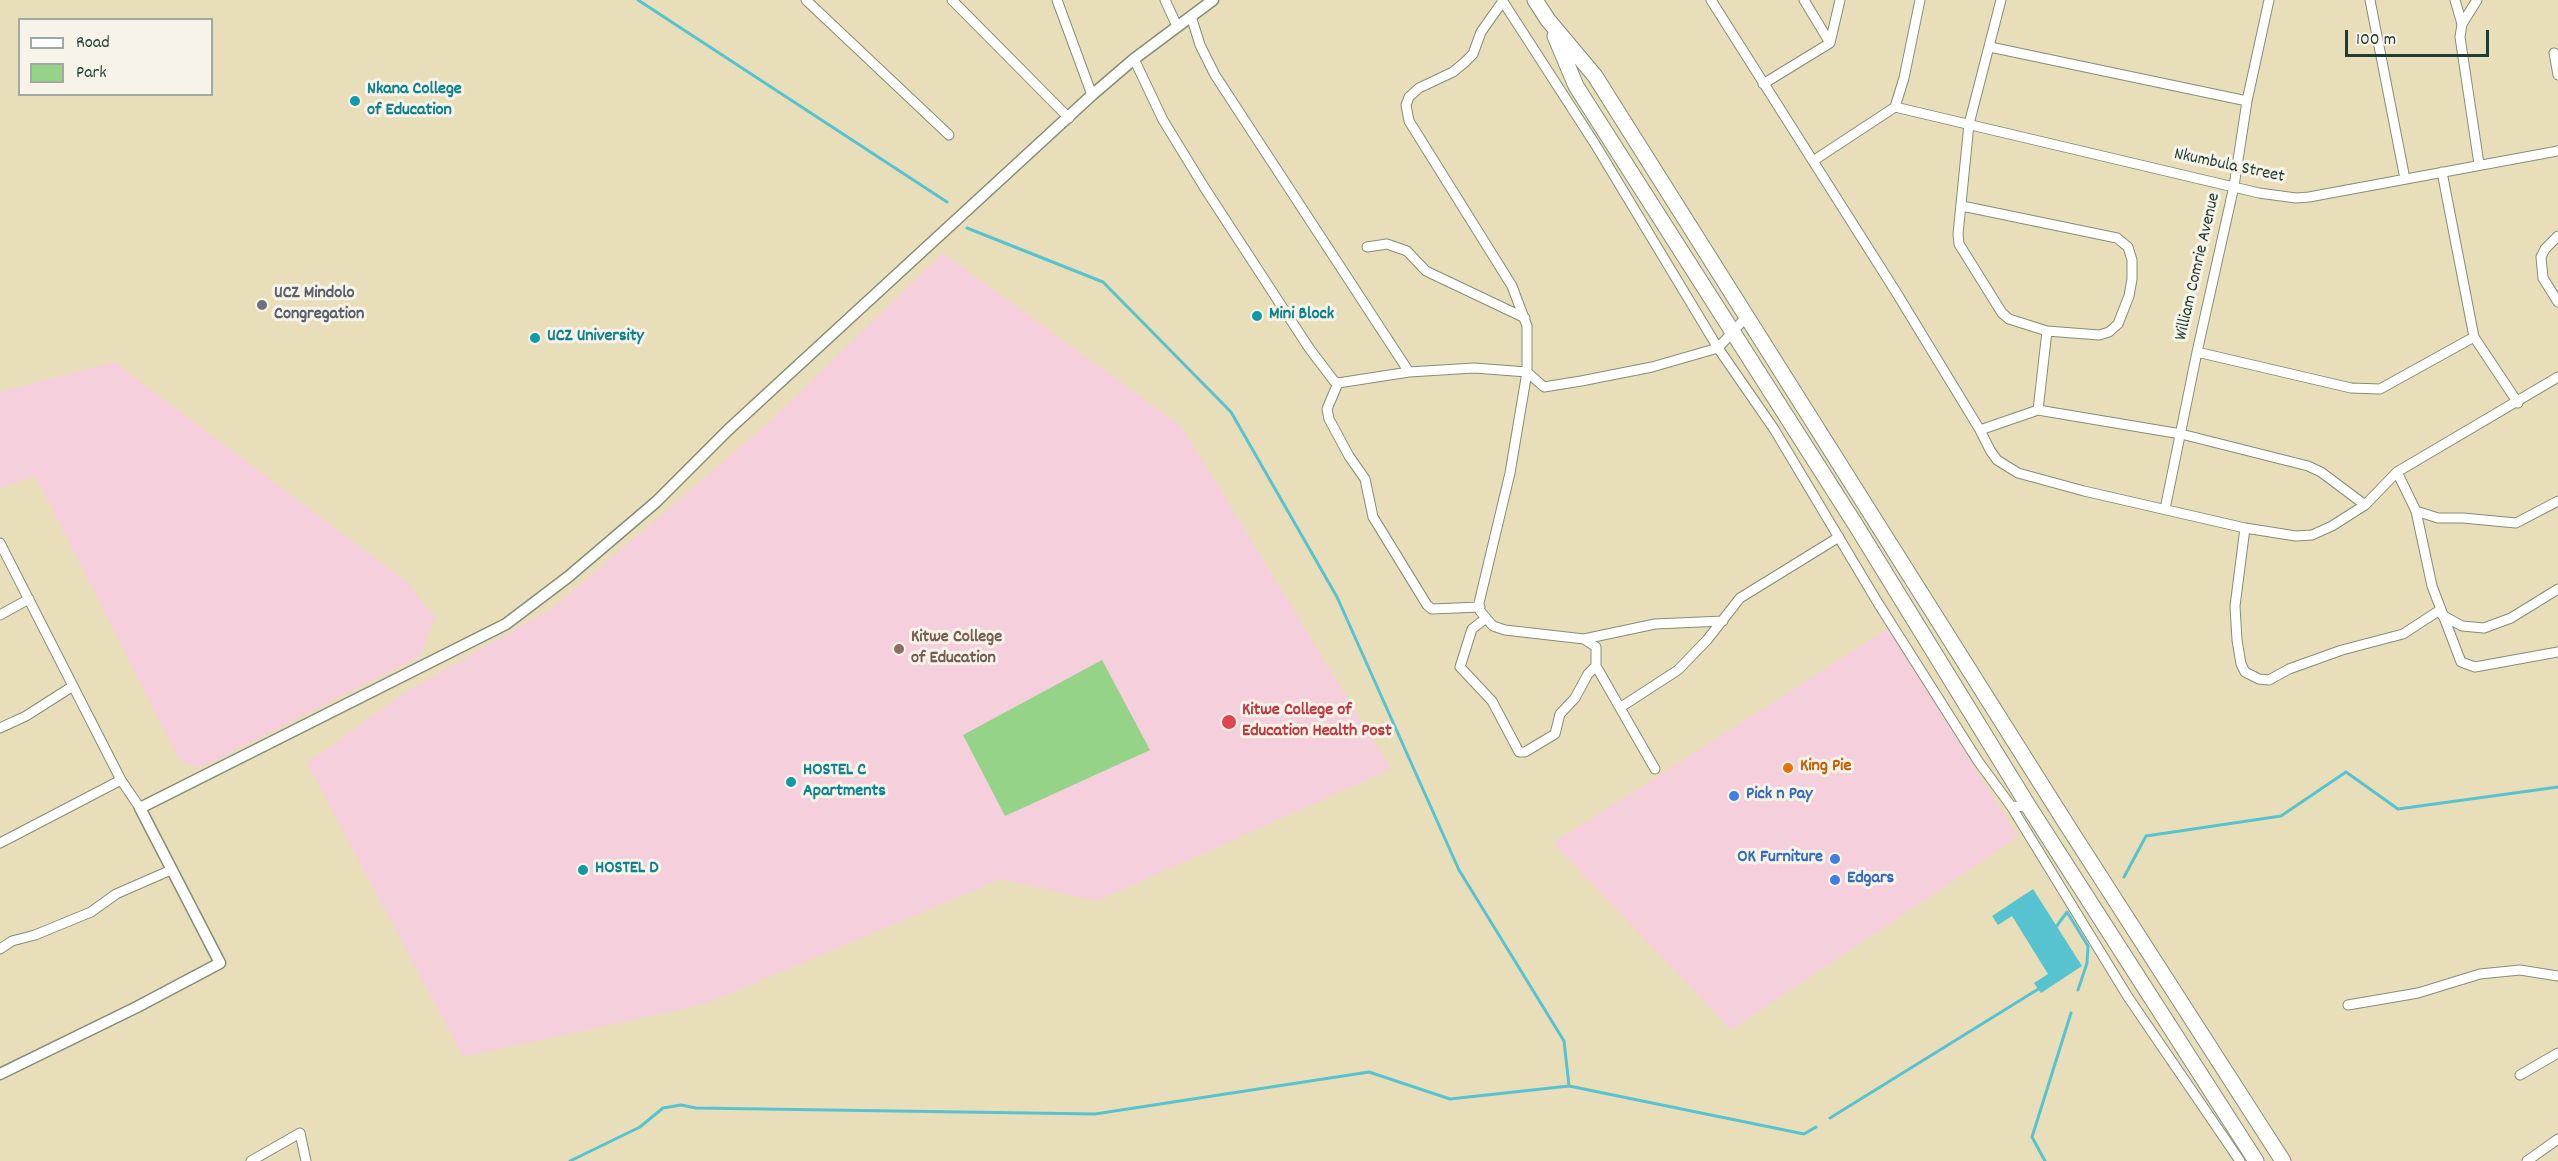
<!DOCTYPE html>
<html>
<head>
<meta charset="utf-8">
<style>
	body { margin:0 }
	#map { position:relative; width:2558px; height:1161px; overflow:hidden; background:#e8dfba; font-family:Dekko,sans-serif }
	canvas { display:block }
	.legend { position:absolute; left:18px; top:18px; width:195px; height:78px; box-sizing:border-box; background:#f7f3e8; border:2px solid #a1aaa0; margin:0; padding:8px 10px; list-style:none; font-size:18px; color:#1f3d34 }
	.legend li { display:flex; align-items:center; gap:12px; height:30px }
	.legend b { width:30px; border:2px solid #a1aaa0 }
	.scale { position:absolute; left:2345px; top:30px; width:144px; height:27px; box-sizing:border-box; border:3px solid #1f3d34; border-top:0; padding-left:8px; font-size:18px; line-height:21px; white-space:nowrap; color:#1f3d34; -webkit-text-stroke:4px #f7f3e8; paint-order:stroke }
</style>
</head>
<body>
<div id="map">
<canvas width="2558" height="1161"></canvas>
<ul class="legend">
<li><b style="height:8px;background:#fff"></b>Road</li>
<li><b style="height:16px;background:#95d389"></b>Park</li>
</ul>
<div class="scale">100 m</div>
</div>
<script>
const c = document.querySelector('canvas').getContext('2d');
c.lineJoin = 'round';
function paint(path, color) {
  c.fillStyle = color;
  c.fill(path, 'evenodd');
}
function shape(rows) {
  const path = new Path2D();
  for (const r of rows) {
    path.moveTo(r[0], r[1]);
    for (let i = 2; i < r.length; i += 2) path.lineTo(r[i], r[i + 1]);
  }
  return path;
}
function trace(path, color, width, dash) {
  c.strokeStyle = color;
  c.lineWidth = width;
  c.lineCap = dash ? 'butt' : 'round';
  c.setLineDash(dash || []);
  c.stroke(path);
}
function drawText(font, color, halo, rows, align = 'center') {
  c.font = font + ' Dekko,sans-serif';
  c.lineWidth = 6;
  c.setLineDash([]);
  c.textBaseline = 'middle';
  c.strokeStyle = halo;
  c.fillStyle = color;
  for (const [text, x, y, turn = 0] of rows) {
    c.save();
    c.translate(x, y);
    c.rotate((+turn || 0) * Math.PI / 180);
    c.textAlign = isNaN(turn) ? turn : align;
    if (halo) c.strokeText(text, 0, 0);
    c.fillText(text, 0, 0);
    c.restore();
  }
}
paint(shape([
	[943,253,1181,426,1391,769,1097,901,1001,879,705,1004,463,1057,307,763,407,691,554,607,768,423],
	[114,362,407,582,435,618,420,657,199,768,180,761,35,476,0,488,0,392],
	[1889,628,2018,837,1731,1030,1553,843]
]), '#f5cfdb');
paint(shape([
	[1102,660,1150,750,1005,816,963,735]
]), '#95d389');
paint(shape([
	[2033,889,2082,966,2041,993,2034,983,2048,974,2012,916,1998,925,1992,916]
]), '#57c3d0');
trace(shape([
	[638,0,947,202],
	[967,228,1103,282,1231,412,1337,597,1459,870,1564,1041,1569,1086],
	[2124,877,2146,836,2281,816,2346,772,2398,809,2558,787],
	[2056,927,2067,912,2088,946,2087,963,2078,990],
	[1830,1118,2040,988],
	[570,1161,640,1127,663,1108,681,1105,696,1108,1095,1114,1369,1072,1450,1099,1569,1086,1804,1134,1816,1127],
	[2045,1161,2032,1137,2071,1013]
]), '#57c3d0', 3);
const minor = shape([
	[806,0,949,135],
	[952,0,1069,118],
	[1057,0,1092,95],
	[1165,0,1177,26],
	[1502,0,1595,144,1718,348,1774,429,1878,603,1978,761,2011,806,2029,807],
	[1711,0,1896,292,1980,430,1990,450,1997,460,2018,473,2084,491,2245,528,2296,536,2312,535,2332,526,2365,505,2397,472,2558,377],
	[1804,0,1830,43],
	[2370,0,2405,179],
	[2455,0,2462,24],
	[2477,0,2462,24,2460,37,2479,164],
	[1503,1,1481,32,1473,54,1465,62,1453,72,1419,88,1409,97,1406,105,1409,121,1512,286,1527,326,1527,372,1510,473,1479,603,1480,611,1493,626,1505,630,1584,639,1596,647,1596,666,1655,769],
	[1191,16,1200,45,1215,75,1409,372],
	[1990,47,2247,101],
	[2554,53,2558,75],
	[1134,59,1163,120,1204,187,1309,348,1334,381,1338,383,1409,372,1474,368,1527,372,1544,387,1581,381,1652,367,1718,348,1747,316],
	[1763,84,1830,43,1840,0],
	[1895,107,2259,193,2296,198,2309,197,2558,151],
	[1813,161,1895,107,1904,78,1920,0],
	[2442,172,2474,337,2518,403],
	[1962,206,2117,238,2128,247,2132,260,2132,279,2129,296,2118,324,2109,332,2099,335,2047,331,2009,319,2002,313,1959,244,1958,234,1969,124,2001,0],
	[2558,236,2545,249,2541,257,2543,278,2558,302],
	[1367,247,1387,244,1407,251,1426,271,1525,318],
	[2197,352,2351,388,2380,389,2474,337],
	[1338,383,1327,409,1329,419,1349,456,1365,479,1373,517,1427,605,1432,609,1480,607],
	[2038,410,2047,331],
	[1980,430,2038,410,2181,434,2308,466,2321,472,2365,505],
	[2397,472,2416,511,2432,586,2461,662,2475,667,2558,652],
	[2165,509,2197,352,2234,186,2247,101,2269,0],
	[2416,511,2438,518,2463,518,2516,523,2558,501],
	[2245,528,2235,606,2237,640,2241,664,2245,672,2259,679,2269,680,2289,669,2342,650,2403,634,2440,610],
	[0,543,121,780,140,808],
	[0,615,29,599],
	[2442,615,2462,626,2484,628,2511,618,2558,589],
	[1485,619,1472,629,1460,667,1492,701,1519,752,1525,752,1555,734,1560,714,1575,698,1588,674,1596,666],
	[1584,639,1655,624,1723,621],
	[1621,707,1678,670,1707,640,1740,598,1839,537],
	[0,728,26,716,73,686],
	[2011,806,2128,997,2240,1161],
	[0,843,121,780],
	[0,949,12,941,35,935,91,912,116,894,171,870],
	[2348,1005,2418,993,2480,974,2520,970,2558,976],
	[2520,1075,2558,1053],
	[251,1161,300,1133,306,1161],
	[2527,1161,2558,1139]
]);
const tertiary = shape([
	[0,1074,137,1007,220,963,140,808,506,624,568,577,656,502,728,430,1092,95,1134,59,1213,0]
]);
const trunk = shape([
	[1535,0,1548,20,1595,76,2067,825,2283,1161],
	[1555,36,1576,86,1857,527,2029,807,2256,1161]
]);
trace(minor, '#848e77', 11);
trace(tertiary, '#848e77', 13);
trace(trunk, '#848e77', 17);
trace(minor, '#fff', 9);
trace(tertiary, '#fff', 10);
trace(trunk, '#fff', 15);
for (const [x, y, r, color] of [
	[355,101,6,"#0f9aa8"],
	[262,305,6,"#6b7280"],
	[1257,316,6,"#0f9aa8"],
	[535,338,6,"#0f9aa8"],
	[899,649,6,"#8d6e63"],
	[1229,722,8,"#e0444e"],
	[1788,768,6,"#e8710a"],
	[791,782,6,"#0f9aa8"],
	[1734,796,6,"#3f7fe0"],
	[1835,859,6,"#3f7fe0"],
	[583,870,6,"#0f9aa8"],
	[1835,880,6,"#3f7fe0"]
]) {
  const dot = new Path2D();
  dot.arc(x, y, r, 0, 2 * Math.PI);
  c.fillStyle = color;
  c.fill(dot);
  trace(dot, '#f7f3e8', 2);
}
drawText('bold 18px', '#0d838f', '#f7f3e8', [
	["Nkana College",367,91],
	["of Education",367,112],
	["Mini Block",1269,316],
	["UCZ University",547,338],
	["HOSTEL C",803,772],
	["Apartments",803,793],
	["HOSTEL D",595,870]
], 'left');
drawText('18px', '#1f3d34', '#f7f3e8', [
	["Nkumbula Street",2229,167,12],
	["William Comrie Avenue",2199,267,-77]
]);
drawText('bold 18px', '#5b616d', '#f7f3e8', [
	["UCZ Mindolo",274,295],
	["Congregation",274,316]
], 'left');
drawText('bold 18px', '#785e54', '#f7f3e8', [
	["Kitwe College",911,639],
	["of Education",911,660]
], 'left');
drawText('bold 18px', '#be3a42', '#f7f3e8', [
	["Kitwe College of",1242,712],
	["Education Health Post",1242,733]
], 'left');
drawText('bold 18px', '#c56008', '#f7f3e8', [
	["King Pie",1800,768]
], 'left');
drawText('bold 18px', '#366cbe', '#f7f3e8', [
	["Pick n Pay",1746,796],
	["OK Furniture",1823,859,"right"],
	["Edgars",1847,880]
], 'left');
</script>
</body>
</html>
